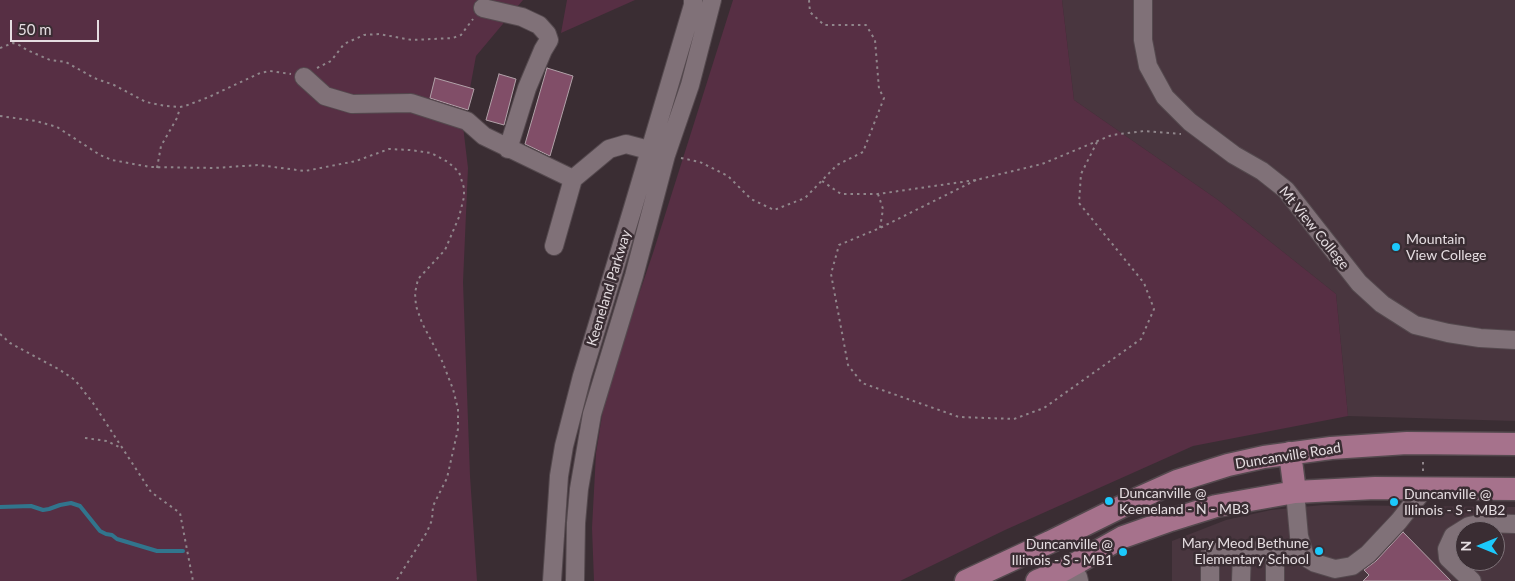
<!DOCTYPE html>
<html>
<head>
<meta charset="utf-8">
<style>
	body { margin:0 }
	#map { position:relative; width:1515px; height:581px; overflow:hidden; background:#3a2d33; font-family:Lato,sans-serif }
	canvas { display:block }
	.north { position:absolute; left:1455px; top:521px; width:50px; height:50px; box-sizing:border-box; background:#3a2d33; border:1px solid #7e7379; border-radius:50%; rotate:270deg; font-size:14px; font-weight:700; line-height:20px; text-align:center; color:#e5dde1 }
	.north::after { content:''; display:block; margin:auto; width:18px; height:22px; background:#1bc9fc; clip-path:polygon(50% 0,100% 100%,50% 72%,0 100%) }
	.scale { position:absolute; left:10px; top:20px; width:89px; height:22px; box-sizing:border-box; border:2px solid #e5dde1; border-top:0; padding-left:6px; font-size:15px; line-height:18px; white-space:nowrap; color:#e5dde1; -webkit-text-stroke:4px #3a2d33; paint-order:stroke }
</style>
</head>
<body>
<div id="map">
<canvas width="1515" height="581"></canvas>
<div class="north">N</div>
<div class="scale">50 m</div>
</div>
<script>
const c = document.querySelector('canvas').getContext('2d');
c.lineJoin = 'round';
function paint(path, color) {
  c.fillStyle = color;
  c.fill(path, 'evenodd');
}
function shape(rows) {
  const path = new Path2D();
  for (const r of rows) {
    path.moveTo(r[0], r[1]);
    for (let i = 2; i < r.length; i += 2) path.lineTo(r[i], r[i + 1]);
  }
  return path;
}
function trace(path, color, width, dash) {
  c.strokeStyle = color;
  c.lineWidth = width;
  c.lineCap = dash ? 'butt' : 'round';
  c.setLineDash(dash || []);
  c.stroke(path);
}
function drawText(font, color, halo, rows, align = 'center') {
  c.font = font + ' Lato,sans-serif';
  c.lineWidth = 5;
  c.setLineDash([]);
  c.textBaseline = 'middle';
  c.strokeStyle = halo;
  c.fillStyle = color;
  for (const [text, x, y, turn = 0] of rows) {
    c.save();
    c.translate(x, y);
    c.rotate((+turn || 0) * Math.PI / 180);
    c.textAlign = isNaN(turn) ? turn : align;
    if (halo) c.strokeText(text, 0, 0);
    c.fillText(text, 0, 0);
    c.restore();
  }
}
paint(shape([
	[1062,0,1515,0,1515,421,1348,416,1336,294,1218,200,1074,100],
	[1323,505,1515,507,1515,581,1172,581,1172,541,1226,520,1271,510],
	[1465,531,1495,531,1495,561,1465,561]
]), '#49363f');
paint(shape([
	[0,0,523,0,476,56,463,126,468,168,463,282,470,476,477,581,0,581],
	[567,0,635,0,561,33],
	[733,0,1062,0,1074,100,1218,200,1336,294,1348,416,1193,446,1005,530,900,581,594,581,592,528,596,453,606,391,653,253]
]), '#572f44');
trace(shape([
	[0,507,31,506,43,510,49,509,60,505,71,503,80,506,100,531,106,534,112,535,117,539,157,551,183,551]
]), '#31758d', 4);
const building = shape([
	[547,68,573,76,550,156,525,144,547,68],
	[499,74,516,79,504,125,486,120,499,74],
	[435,78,474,89,468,110,430,98,435,78],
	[1403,532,1451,581,1363,581,1369,575,1364,570,1376,561,1403,532]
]);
paint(building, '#814e68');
trace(building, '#b2a2a9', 1);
const minor = shape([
	[1143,0,1143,40,1148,66,1165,97,1190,122,1234,155,1262,171,1286,190,1359,283,1382,304,1415,325,1448,333,1480,338,1515,340],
	[483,8,522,17,539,25,547,34,549,40,543,50,527,88,508,149],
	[304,77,325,96,352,104,411,103,467,121,484,136,573,179],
	[554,246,573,179,609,149,626,144,660,153],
	[1295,492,1299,536,1305,557,1315,563,1335,569,1352,566,1368,554,1399,521,1425,488],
	[1062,580,1064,570,1078,577,1079,581],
	[552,581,559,476,564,446,582,376,632,211,693,5,693,0],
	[575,581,576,523,579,489,592,414,634,276,666,155,690,85,712,0],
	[1210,581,1210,552,1303,549],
	[1241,581,1242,552],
	[1275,581,1275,550],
	[1472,581,1448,558,1447,549,1453,536,1469,526,1483,523,1515,524]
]);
const major = shape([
	[1290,453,1295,492],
	[966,581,1050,542,1139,498,1177,481,1228,465,1264,457,1331,448,1407,443,1515,444],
	[1037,581,1064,570,1123,537,1171,520,1216,506,1295,492,1375,488,1515,489]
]);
trace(minor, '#54494e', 20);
trace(major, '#54494e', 25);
trace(shape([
	[0,48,13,43,19,45,27,50,50,60,66,62,94,78,114,85,146,102,166,106,180,107,185,106,209,97,260,73,270,71,291,74],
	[317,68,331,61,344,44,364,35,379,34,412,40,453,38,461,35,473,19],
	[0,116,36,121,57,127,100,155,112,160,150,167,214,168,258,165,305,171,356,161,389,149,410,150,431,153,448,162,459,172,464,188,464,197,459,217,445,250,418,279,415,293,416,306,422,323,442,361,453,389,458,409,458,429,447,478,433,506,432,520,427,532,396,581],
	[681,158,700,162,728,176,751,199,774,210,805,198,837,165,863,152,884,98,879,89,875,40,866,25,824,25,810,12,809,0],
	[157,168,161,146,177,118,180,108],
	[976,180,880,228,839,245,831,274,848,365,862,383,959,417,1014,419,1044,408,1141,339,1154,309,1144,283,1079,203,1081,174,1097,142],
	[822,181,841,194,878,194,976,180,1042,164,1112,135,1144,131,1181,134],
	[878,194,883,209,880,228],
	[0,334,10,343,60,370,75,380,93,403,151,492,180,513,193,581],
	[85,438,107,441,121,448],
	[1423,471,1423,461]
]), '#90868b', 2, [2.5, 4]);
trace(minor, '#807178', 18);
trace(major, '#a6728c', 22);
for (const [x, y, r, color] of [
	[1396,247,5,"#1bc9fc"],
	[1109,501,5,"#1bc9fc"],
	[1394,502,5,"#1bc9fc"],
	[1319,551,5,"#1bc9fc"],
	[1123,552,5,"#1bc9fc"]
]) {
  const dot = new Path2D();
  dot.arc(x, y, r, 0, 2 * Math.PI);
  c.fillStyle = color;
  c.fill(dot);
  trace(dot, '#3a2d33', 2);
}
drawText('14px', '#e5dde1', '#3a2d33', [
	["Mt View College",1314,228,51],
	["Keeneland Parkway",609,288,-73],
	["Duncanville Road",1288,456,-9]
]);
drawText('14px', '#e5dde1', '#3a2d33', [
	["Mountain",1406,239],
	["View College",1406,255],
	["Duncanville @",1119,493],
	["Keeneland - N - MB3",1119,509],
	["Duncanville @",1404,494],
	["Illinois - S - MB2",1404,510],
	["Mary Meod Bethune",1309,543,"right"],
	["Elementary School",1309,559,"right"],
	["Duncanville @",1113,544,"right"],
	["Illinois - S - MB1",1113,560,"right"]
], 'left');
</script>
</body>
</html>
